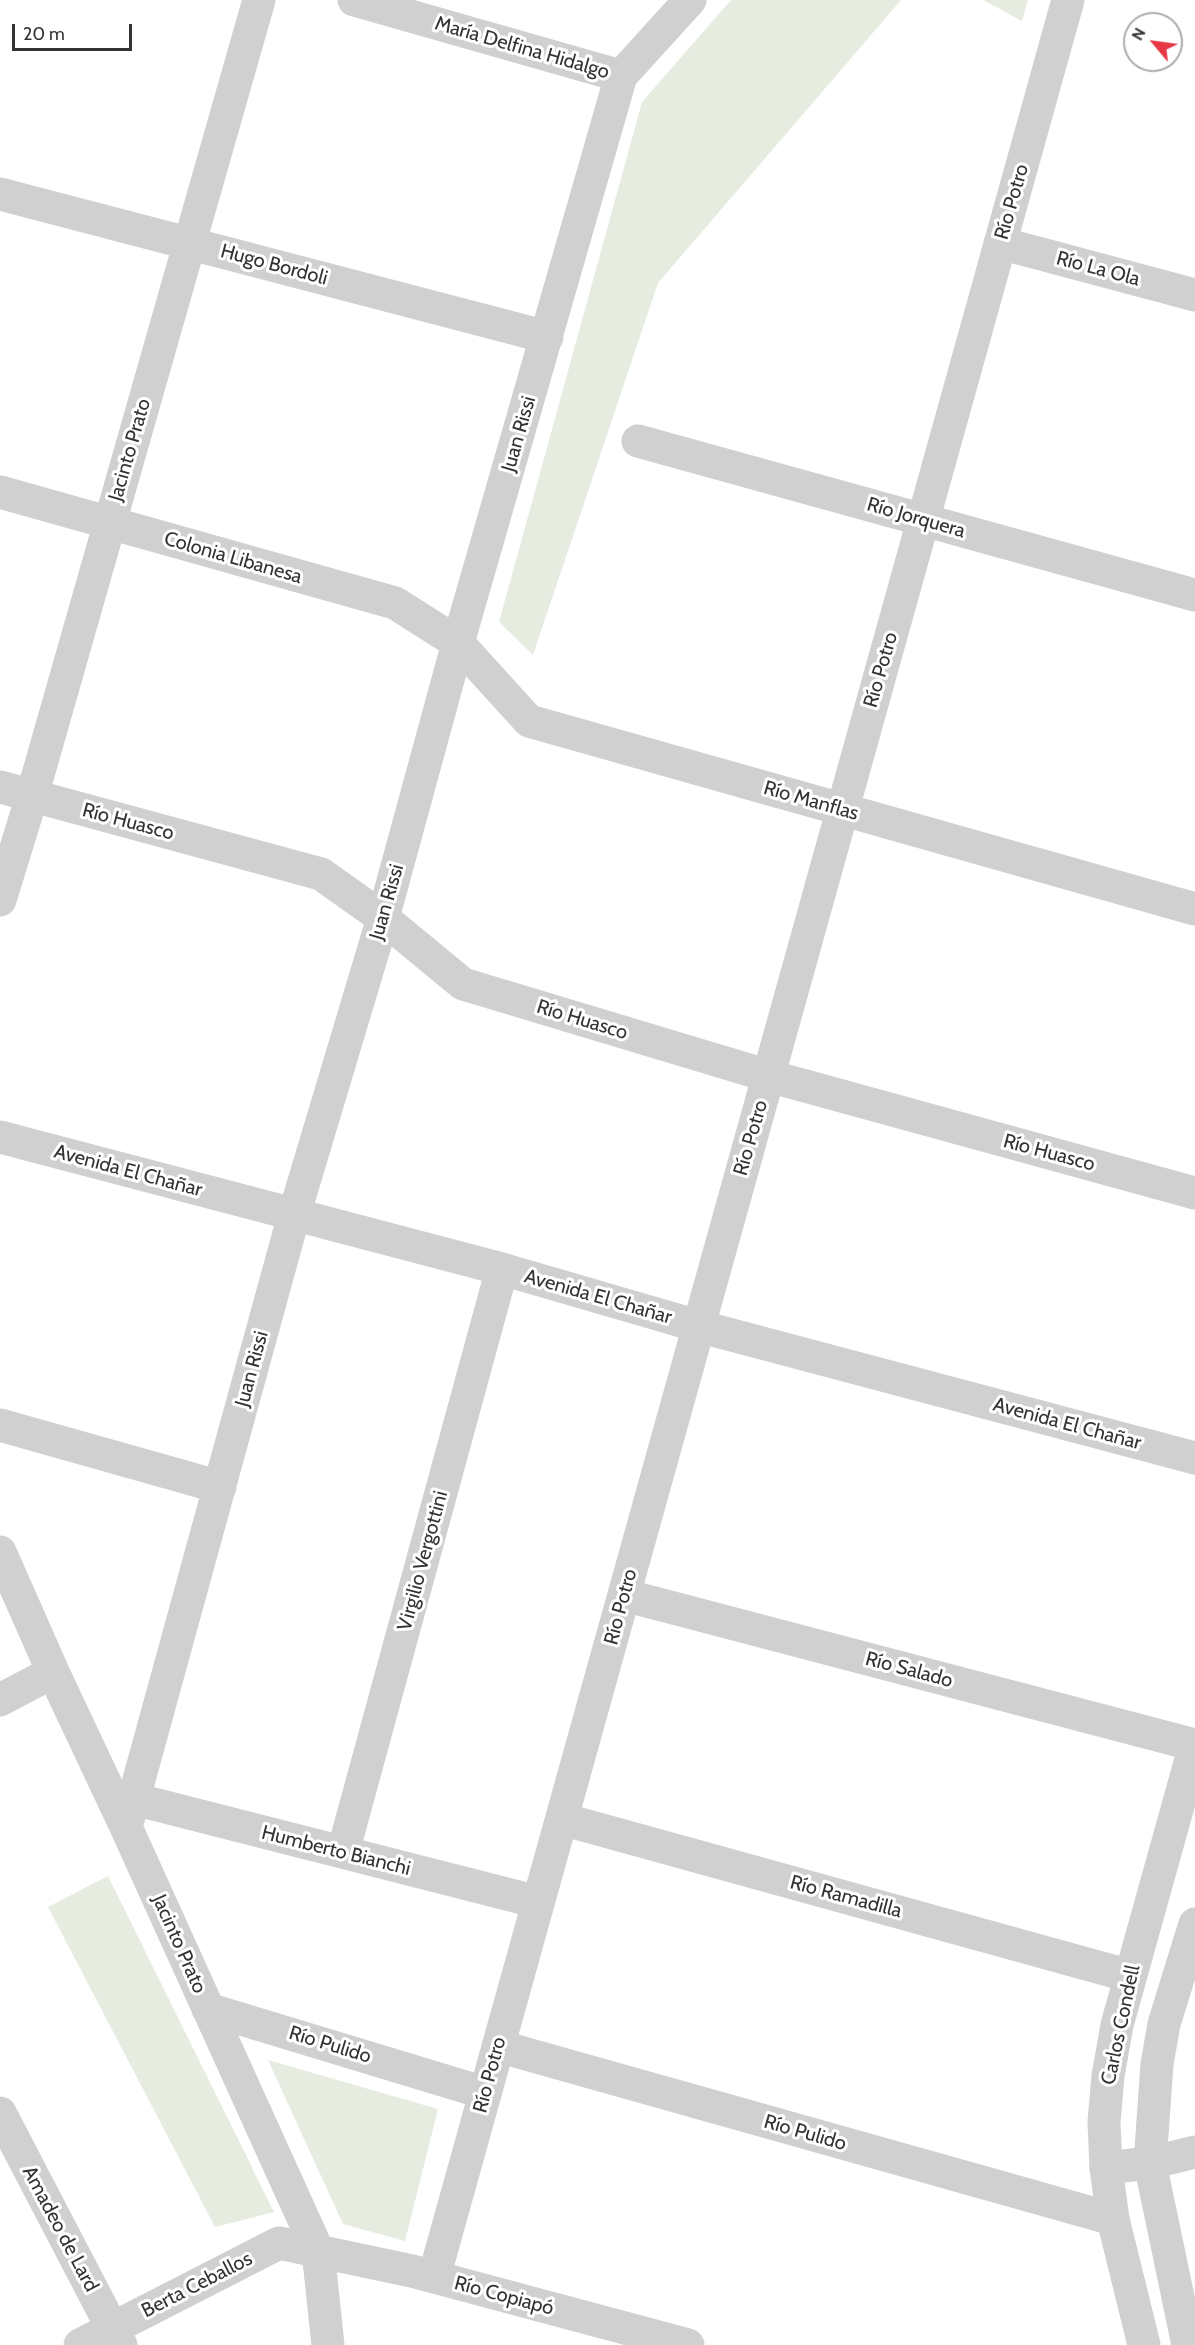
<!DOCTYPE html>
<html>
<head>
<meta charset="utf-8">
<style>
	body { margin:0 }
	#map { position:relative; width:1195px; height:2345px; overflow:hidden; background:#fff; font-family:Cabin,sans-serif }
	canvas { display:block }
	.north { position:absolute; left:1123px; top:12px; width:60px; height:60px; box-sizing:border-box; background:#fff; border:2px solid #adadad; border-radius:50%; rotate:299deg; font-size:16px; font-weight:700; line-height:24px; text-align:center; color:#333 }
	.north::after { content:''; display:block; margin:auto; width:21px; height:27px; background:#e63946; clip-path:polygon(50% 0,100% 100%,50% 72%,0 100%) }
	.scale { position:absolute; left:12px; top:24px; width:120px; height:27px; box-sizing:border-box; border:3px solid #333; border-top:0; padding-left:8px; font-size:18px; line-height:21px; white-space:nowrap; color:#333; -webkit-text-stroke:4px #fff; paint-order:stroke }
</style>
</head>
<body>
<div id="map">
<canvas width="1195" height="2345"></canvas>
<div class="north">N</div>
<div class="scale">20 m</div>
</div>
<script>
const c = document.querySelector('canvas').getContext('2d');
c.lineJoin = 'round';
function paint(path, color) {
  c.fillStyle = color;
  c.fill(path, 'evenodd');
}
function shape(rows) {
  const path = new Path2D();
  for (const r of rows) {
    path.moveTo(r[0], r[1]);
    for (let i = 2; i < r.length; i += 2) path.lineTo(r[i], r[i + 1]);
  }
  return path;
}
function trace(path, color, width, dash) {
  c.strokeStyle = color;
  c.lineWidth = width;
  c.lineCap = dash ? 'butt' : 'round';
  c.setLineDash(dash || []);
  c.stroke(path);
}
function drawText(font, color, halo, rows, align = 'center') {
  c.font = font + ' Cabin,sans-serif';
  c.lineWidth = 6;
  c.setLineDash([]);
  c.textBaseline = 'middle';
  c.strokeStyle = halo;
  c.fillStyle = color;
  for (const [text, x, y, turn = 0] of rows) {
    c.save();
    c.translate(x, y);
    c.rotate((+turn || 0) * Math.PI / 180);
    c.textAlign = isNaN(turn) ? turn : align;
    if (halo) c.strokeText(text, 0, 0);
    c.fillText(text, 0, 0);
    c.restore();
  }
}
paint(shape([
	[731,0,901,0,658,283,533,655,499,622,642,102],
	[983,0,1028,0,1022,21],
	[108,1876,274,2212,215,2227,48,1907],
	[268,2060,438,2109,405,2241,343,2224]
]), '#e6ecdf');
trace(shape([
	[354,0,621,76],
	[0,194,547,337],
	[1000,243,1195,295],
	[638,441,1195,595],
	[0,492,395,603,458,643,529,721,1195,909],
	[0,787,321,874,383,918,463,984,769,1076,1195,1193],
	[0,900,32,796,259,0],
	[0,1425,220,1487],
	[0,1552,53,1672,126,1827,318,2251,328,2345],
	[624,1595,1195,1745],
	[0,1700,53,1672],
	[134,1799,538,1902],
	[562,1819,1130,1976],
	[126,1827,294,1215,383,918,458,643,621,76,690,0],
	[343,1852,502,1269],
	[208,2009,485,2093],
	[498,2046,1113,2219],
	[0,2113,121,2345],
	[1106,2168,1150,2163,1195,2152],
	[434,2277,1068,0],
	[80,2345,279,2243,412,2271,688,2345]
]), '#d0d0d0', 33);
trace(shape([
	[0,1137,502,1269,698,1326,1195,1458],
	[1144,2345,1113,2219,1106,2168,1104,2122,1108,2076,1117,2025,1195,1745],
	[1188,2345,1150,2163,1157,2064,1164,2024,1195,1924]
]), '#d0d0d0', 33);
drawText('20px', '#333', '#fff', [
	["María Delfina Hidalgo",522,48,16],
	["Río Potro",1012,202,-74],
	["Hugo Bordoli",274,265,15],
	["Río La Ola",1098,269,15],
	["Juan Rissi",519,434,-74],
	["Jacinto Prato",130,450,-74],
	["Río Jorquera",916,518,16],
	["Colonia Libanesa",233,558,16],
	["Río Potro",881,670,-74],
	["Río Manflas",811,801,16],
	["Río Huasco",128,822,15],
	["Juan Rissi",387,902,-74],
	["Río Huasco",582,1020,17],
	["Río Potro",751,1138,-74],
	["Río Huasco",1049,1153,15],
	["Avenida El Chañar",128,1171,15],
	["Avenida El Chañar",598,1297,16],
	["Juan Rissi",252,1369,-75],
	["Avenida El Chañar",1067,1424,15],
	["Virgilio Vergottini",423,1561,-75],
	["Río Potro",621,1607,-75],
	["Río Salado",909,1670,15],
	["Humberto Bianchi",336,1851,14],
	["Río Ramadilla",846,1897,15],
	["Jacinto Prato",179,1944,66],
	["Carlos Condell",1121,2025,-78],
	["Río Pulido",330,2045,17],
	["Río Potro",490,2075,-75],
	["Río Pulido",805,2133,16],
	["Amadeo de Lard",60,2229,62],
	["Berta Ceballos",197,2285,-27],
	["Río Copiapó",504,2296,15]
]);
</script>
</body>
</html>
